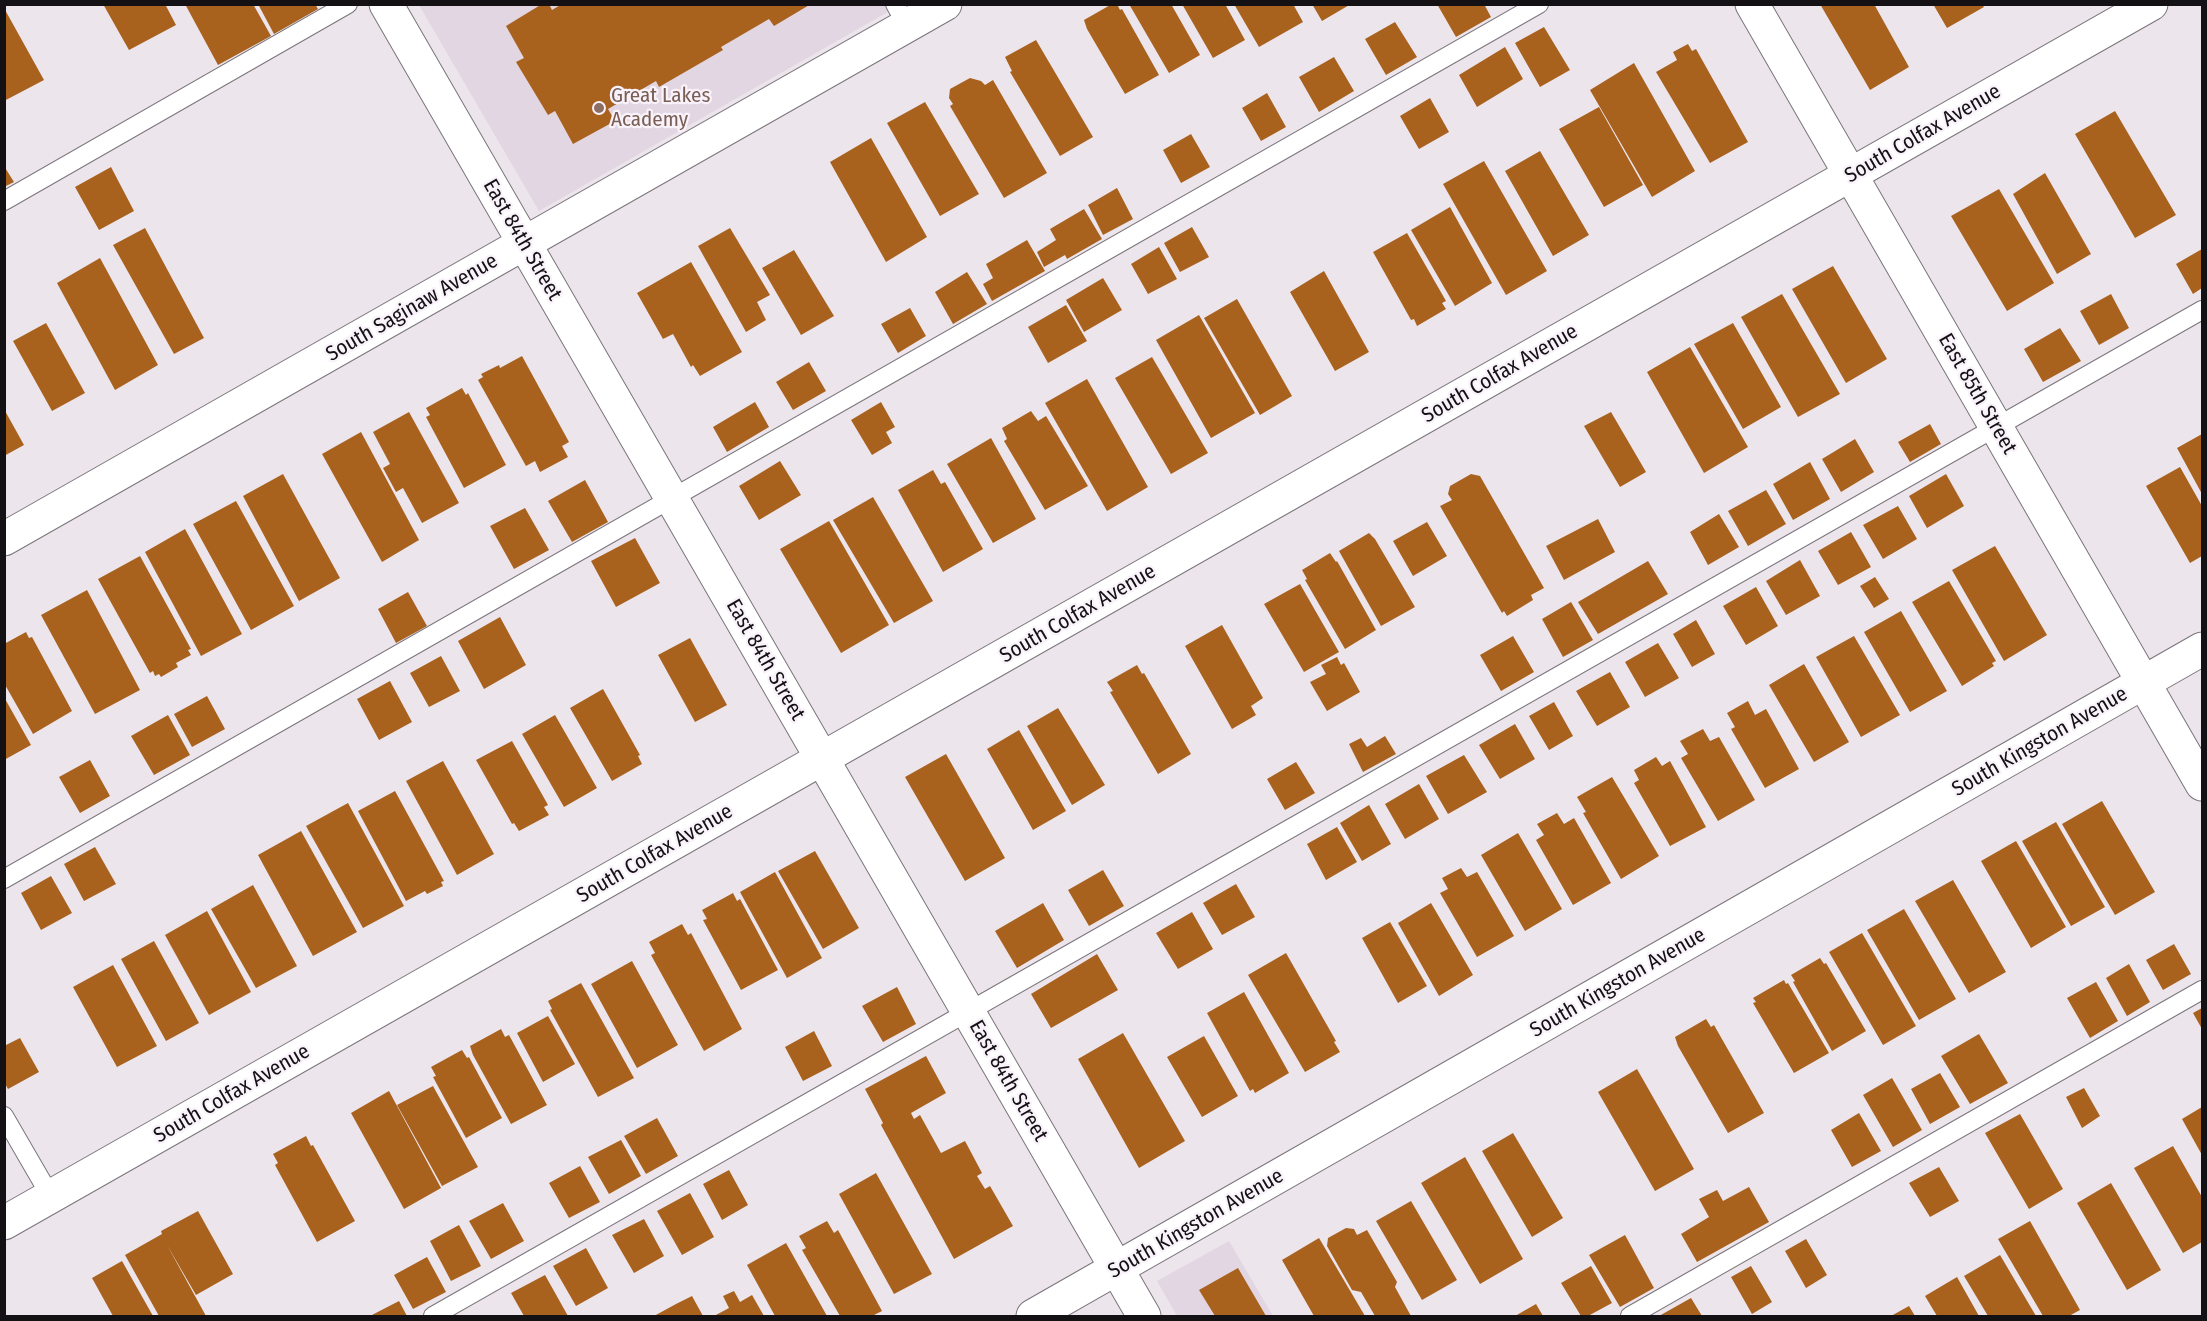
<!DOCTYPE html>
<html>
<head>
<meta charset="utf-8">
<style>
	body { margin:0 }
	#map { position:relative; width:2207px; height:1321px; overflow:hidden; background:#ece5ec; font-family:"Fira Sans Condensed",sans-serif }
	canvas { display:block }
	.frame { position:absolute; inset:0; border:6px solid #131113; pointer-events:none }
</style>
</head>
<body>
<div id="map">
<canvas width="2207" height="1321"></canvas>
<div class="frame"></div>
</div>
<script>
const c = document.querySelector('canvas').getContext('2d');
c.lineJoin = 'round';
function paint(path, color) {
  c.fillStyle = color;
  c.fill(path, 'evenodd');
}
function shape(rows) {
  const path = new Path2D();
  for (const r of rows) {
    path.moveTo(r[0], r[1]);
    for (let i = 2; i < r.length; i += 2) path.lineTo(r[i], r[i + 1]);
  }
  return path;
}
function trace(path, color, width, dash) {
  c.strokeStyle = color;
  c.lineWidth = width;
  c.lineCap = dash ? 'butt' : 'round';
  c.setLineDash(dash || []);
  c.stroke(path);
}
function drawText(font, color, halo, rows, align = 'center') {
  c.font = font + ' "Fira Sans Condensed",sans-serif';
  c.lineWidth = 4.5;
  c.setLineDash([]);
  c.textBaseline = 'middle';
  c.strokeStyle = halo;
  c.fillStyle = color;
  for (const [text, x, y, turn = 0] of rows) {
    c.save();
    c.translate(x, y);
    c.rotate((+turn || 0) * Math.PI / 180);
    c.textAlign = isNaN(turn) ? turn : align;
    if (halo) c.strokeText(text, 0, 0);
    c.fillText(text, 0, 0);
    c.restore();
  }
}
paint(shape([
	[419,5,900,5,539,211],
	[1229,1241,1273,1316,1177,1316,1157,1281]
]), '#e2d6e3');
paint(shape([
	[103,4,165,4,176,25,129,50],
	[185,4,253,4,271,36,218,65],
	[258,4,315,4,318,9,274,34],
	[542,4,549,4,552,10,562,4,811,4,774,26,769,19,721,47,723,50,659,87,656,81,608,109,615,121,573,144,555,111,548,115,516,62,524,58,506,26],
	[1112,4,1117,4,1120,10,1122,9,1159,75,1125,94,1087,29,1084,20],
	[1129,4,1171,4,1200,55,1169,73],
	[1182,4,1225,4,1245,40,1213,58],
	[1234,4,1293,4,1303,22,1259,47],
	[1312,4,1351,4,1322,21],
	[1437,4,1484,4,1491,17,1456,37],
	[1820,4,1874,4,1909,67,1870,90],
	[1933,4,1982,4,1984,7,1947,28],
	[4,8,44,80,4,101],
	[1395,22,1417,57,1386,75,1365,39],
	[1544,27,1570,70,1540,87,1515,43],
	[1036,40,1093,137,1060,156,1010,72,1012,71,1005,57],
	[1688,44,1692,51,1696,49,1748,142,1710,163,1656,72,1677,60,1673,52],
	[1505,47,1523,79,1477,107,1459,75],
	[1334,57,1354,91,1319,112,1299,77],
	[1634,63,1695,171,1652,197,1590,90],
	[970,78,981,81,985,85,993,80,1047,173,1004,198,950,106,953,104,949,98,950,89],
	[1267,93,1286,127,1261,141,1242,108],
	[1430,98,1449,132,1419,149,1400,116],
	[925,102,979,194,940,216,887,123],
	[1599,107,1643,185,1604,207,1559,129],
	[2115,111,2176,215,2135,238,2075,134],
	[1191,134,1210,167,1181,183,1163,150],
	[871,138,927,237,886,262,830,162],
	[1540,151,1589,235,1553,256,1505,171],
	[1484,161,1547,271,1506,295,1443,184],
	[4,166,14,182,4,187],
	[111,167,134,211,99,230,75,187],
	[2045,173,2091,254,2057,274,2013,194],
	[1117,188,1133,219,1103,235,1088,205],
	[1999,189,2054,283,2007,311,1951,216],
	[1450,207,1492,283,1455,306,1411,230],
	[1084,209,1102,239,1067,259,1065,255,1044,267,1037,252,1056,240,1050,229],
	[1192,227,1209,257,1180,272,1164,243],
	[145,228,204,338,174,354,113,245],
	[730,228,770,295,757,302,766,320,746,332,698,246],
	[1407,233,1446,301,1442,303,1446,309,1417,326,1414,319,1411,320,1373,252],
	[1027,240,1045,271,992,301,983,284,993,278,986,264],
	[1159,247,1177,279,1148,294,1131,264],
	[2202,249,2202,288,2193,294,2176,264],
	[794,250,834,316,801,335,762,268],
	[100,258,158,365,115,390,57,283],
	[691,262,742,352,700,376,693,365,691,367,673,334,663,339,637,293],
	[1833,266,1887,359,1846,383,1792,289],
	[1324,271,1369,352,1335,371,1290,292],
	[967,272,987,304,953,324,935,292],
	[1103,278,1122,310,1084,332,1066,300],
	[1782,294,1840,394,1798,417,1741,317],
	[2111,294,2129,328,2099,345,2080,311],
	[1237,299,1292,396,1260,415,1204,318],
	[1066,305,1087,341,1048,363,1028,327],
	[910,308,926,336,898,353,881,324],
	[1199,315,1255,413,1211,438,1156,340],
	[46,323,85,393,52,411,13,341],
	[1733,323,1781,407,1743,429,1694,344],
	[2060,328,2081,361,2043,382,2024,349],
	[1690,347,1748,447,1704,473,1647,372],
	[522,356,569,442,562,446,568,457,540,472,535,461,526,466,478,380,483,377,481,374,499,365,500,368],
	[1152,357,1208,453,1171,474,1115,378],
	[809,362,826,391,793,410,776,382],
	[1087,379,1148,487,1107,511,1045,403],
	[462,388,466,395,468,393,506,465,464,488,426,417,430,415,426,408],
	[755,402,769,427,727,452,713,427],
	[881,402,895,427,886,432,892,443,872,455,851,420],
	[4,409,24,445,4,456],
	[1031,411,1038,421,1046,416,1088,486,1045,510,1004,441,1007,439,1002,428],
	[409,412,459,503,422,523,403,488,396,492,383,468,390,464,373,432],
	[1611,412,1646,472,1620,487,1584,426],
	[1930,424,1941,444,1910,462,1898,442],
	[361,432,419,540,382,562,322,454],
	[2202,434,2202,494,2177,448],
	[991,438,1036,519,993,543,947,464],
	[1855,439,1874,472,1841,492,1822,459],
	[780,461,801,495,759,520,739,486],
	[1810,462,1830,499,1793,520,1773,484],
	[2180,467,2202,506,2202,556,2190,563,2146,486],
	[933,470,941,484,945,482,983,549,943,572,898,490],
	[283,474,340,578,299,601,243,496],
	[1471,474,1480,476,1544,588,1531,595,1533,600,1507,616,1504,611,1502,613,1440,506,1452,500,1448,494,1450,486],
	[1946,474,1964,506,1927,528,1909,496],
	[585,480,608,522,572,542,548,501],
	[1766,490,1786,524,1748,546,1728,511],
	[873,497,933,601,894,623,833,520],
	[236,501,294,606,251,630,193,524],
	[1898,506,1917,539,1883,559,1863,525],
	[525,508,549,550,514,569,490,526],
	[1719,514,1739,547,1708,565,1690,532],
	[1598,519,1615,552,1564,580,1546,546],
	[829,521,889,625,841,653,780,549],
	[1427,522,1447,556,1413,576,1393,541],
	[185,529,242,634,201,656,145,552],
	[1851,532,1871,567,1838,585,1818,551],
	[1369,533,1375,539,1415,607,1381,626,1339,551],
	[635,538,660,583,616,607,591,561],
	[1995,546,2047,635,2004,661,1952,570],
	[1330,553,1336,562,1337,561,1376,630,1345,649,1305,580,1307,579,1302,570],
	[140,556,191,649,188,650,191,655,176,663,178,667,161,677,159,674,155,676,153,671,150,673,98,579],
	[1800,560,1820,596,1786,615,1766,581],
	[1648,561,1668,594,1598,634,1578,602],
	[1875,577,1889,599,1874,608,1860,586],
	[1949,581,1996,661,1992,663,1994,666,1962,686,1912,602],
	[1300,584,1339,652,1304,672,1264,604],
	[1756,587,1778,626,1746,645,1723,606],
	[87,590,140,690,95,714,41,615],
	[408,592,427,626,396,643,378,609],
	[1571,602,1593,640,1563,657,1542,619],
	[1901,611,1947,691,1910,712,1864,632],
	[500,617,526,665,484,689,458,641],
	[1696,620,1715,654,1692,667,1673,634],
	[1222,625,1263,698,1251,706,1256,715,1232,729,1185,646],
	[26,632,29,638,32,637,72,711,33,734,4,683,4,644],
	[1513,636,1534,672,1501,691,1480,655],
	[1854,636,1900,715,1861,737,1816,657],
	[690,638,727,705,695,722,658,655],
	[1658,643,1679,678,1645,697,1625,662],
	[441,656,460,691,429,707,410,673],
	[1337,657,1341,665,1344,663,1360,692,1327,711,1310,682,1326,674,1321,665],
	[1804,664,1849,742,1814,762,1769,685],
	[1137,665,1142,674,1144,673,1191,754,1158,774,1110,692,1113,691,1107,682],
	[1610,672,1630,707,1597,726,1576,691],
	[390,681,412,722,379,740,357,699],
	[603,689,640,755,638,756,642,764,612,781,570,708],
	[207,696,225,729,192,747,174,714],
	[4,697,31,745,4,760],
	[1748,701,1755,715,1766,709,1799,769,1765,788,1731,729,1735,727,1727,713],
	[1554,702,1573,736,1549,750,1529,716],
	[1058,708,1105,785,1072,805,1027,726],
	[168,715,190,755,154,775,131,736],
	[555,715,597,788,564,807,522,734],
	[1515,724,1535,759,1500,779,1479,745],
	[1703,729,1710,741,1719,737,1755,800,1718,821,1681,758,1688,754,1680,741],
	[1019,730,1066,811,1033,830,987,749],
	[1385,736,1396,754,1363,772,1349,744,1361,738,1367,747],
	[512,741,548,805,544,807,549,815,519,831,514,823,512,824,476,760],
	[946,754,1005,858,965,881,905,777],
	[1464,755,1487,792,1448,814,1426,776],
	[1656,757,1662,766,1670,761,1706,827,1670,846,1634,783,1639,780,1634,770],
	[90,760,110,796,80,813,59,777],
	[443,761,494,854,457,875,406,781],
	[1296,762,1315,793,1285,810,1267,779],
	[1612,777,1659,856,1621,879,1583,813,1586,812,1577,797],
	[1419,784,1439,819,1405,839,1385,804],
	[395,791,444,881,441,882,443,886,427,894,425,891,406,901,358,811],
	[2102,801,2155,892,2115,915,2062,824],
	[348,803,404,906,363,928,306,826],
	[1369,805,1391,844,1362,861,1340,823],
	[1557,813,1564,824,1574,818,1611,883,1573,905,1536,840,1544,835,1537,824],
	[2056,822,2105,907,2071,926,2022,841],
	[1337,827,1357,862,1326,880,1307,844],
	[301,831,357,932,313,956,258,855],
	[1518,833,1562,909,1525,931,1481,855],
	[2016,841,2066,927,2031,948,1981,861],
	[95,847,116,884,84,901,64,864],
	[815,851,859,928,823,949,778,871],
	[1461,868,1467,877,1477,872,1514,936,1477,957,1440,893,1448,889,1442,878],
	[1103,870,1124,906,1089,926,1068,890],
	[775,872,822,958,787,978,740,892],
	[51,876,72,913,41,930,21,893],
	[1953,880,2006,972,1969,993,1915,901],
	[1236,884,1255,917,1222,935,1203,903],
	[253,885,297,966,256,988,211,909],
	[733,893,737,901,740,899,778,970,741,990,703,920,707,919,702,910],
	[1043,903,1064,940,1017,968,995,931],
	[1431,903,1473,975,1439,996,1398,923],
	[1904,909,1956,999,1919,1020,1867,930],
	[207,911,251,992,209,1015,165,935],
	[1192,912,1213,949,1178,969,1156,933],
	[1390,922,1427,986,1398,1003,1362,938],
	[682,924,688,935,691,933,742,1029,704,1051,651,955,655,953,649,942],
	[1862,933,1916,1026,1883,1045,1829,952],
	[154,941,199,1023,166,1041,121,959],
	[2174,944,2191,974,2163,990,2146,960],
	[1286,953,1336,1041,1334,1042,1340,1052,1305,1072,1248,975],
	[1097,954,1118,990,1051,1028,1031,994],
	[1820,958,1824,964,1826,963,1866,1031,1832,1051,1793,982,1795,981,1791,975],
	[632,961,678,1045,637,1068,591,984],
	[2129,964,2150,1002,2127,1016,2106,978],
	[113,965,157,1046,117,1067,73,987],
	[1784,980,1786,984,1788,983,1829,1053,1794,1073,1753,1003,1756,1002,1753,998],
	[2096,982,2118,1021,2090,1038,2067,998],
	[581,983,634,1078,598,1097,550,1010,552,1009,548,1001],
	[897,987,916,1024,883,1042,862,1006],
	[1244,992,1289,1073,1255,1093,1253,1089,1250,1091,1207,1013],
	[2202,1008,2202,1029,2193,1013],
	[548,1016,575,1064,543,1082,517,1033],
	[1706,1019,1711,1027,1714,1025,1764,1113,1728,1133,1678,1046,1675,1037],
	[501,1029,505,1037,509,1035,547,1105,511,1124,473,1055,470,1046],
	[814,1031,832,1066,803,1081,785,1047],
	[1123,1033,1185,1141,1139,1168,1078,1059],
	[1979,1034,2008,1083,1970,1104,1941,1056],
	[1204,1036,1238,1096,1202,1117,1167,1057],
	[20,1038,39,1072,8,1089,4,1082,4,1046],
	[462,1050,467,1058,469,1057,502,1118,466,1138,433,1077,436,1076,431,1067],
	[926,1056,946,1093,911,1113,914,1119,920,1115,941,1153,965,1141,982,1173,977,1176,985,1189,990,1186,1013,1226,954,1259,881,1125,883,1123,865,1089],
	[1637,1069,1694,1169,1655,1191,1598,1092],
	[1940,1073,1960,1107,1930,1124,1911,1089],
	[1892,1078,1922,1130,1893,1147,1863,1095],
	[433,1086,478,1167,442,1186,397,1105],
	[2084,1088,2100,1116,2082,1128,2066,1097],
	[389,1091,441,1188,404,1209,351,1113],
	[2202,1107,2202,1155,2182,1119],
	[1859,1113,1881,1151,1852,1167,1831,1130],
	[2020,1114,2063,1189,2029,1209,1985,1133],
	[657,1118,678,1156,646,1174,624,1136],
	[1513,1133,1563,1218,1532,1237,1482,1151],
	[306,1136,311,1146,313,1145,355,1221,317,1242,275,1165,278,1163,273,1154],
	[621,1140,641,1176,609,1194,588,1157],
	[2173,1146,2202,1197,2202,1242,2183,1253,2134,1168],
	[1465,1157,1523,1259,1480,1284,1421,1183],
	[580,1166,600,1202,569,1218,549,1183],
	[1939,1167,1959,1201,1930,1217,1909,1183],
	[729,1170,748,1205,722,1220,703,1184],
	[876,1173,932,1274,894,1294,839,1194],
	[2111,1183,2161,1270,2127,1290,2077,1203],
	[1749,1187,1769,1222,1697,1262,1681,1234,1709,1217,1699,1199,1717,1190,1723,1201],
	[690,1193,714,1237,682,1255,657,1211],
	[1411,1201,1457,1280,1422,1300,1376,1221],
	[503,1203,524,1241,491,1259,469,1221],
	[198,1211,233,1274,196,1295,167,1245,206,1316,159,1316,125,1255,162,1234,161,1231],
	[644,1219,664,1256,634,1273,612,1235],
	[827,1221,834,1233,838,1230,882,1311,872,1316,840,1316,802,1250,806,1248,799,1236],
	[2030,1221,2080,1310,2069,1316,2043,1316,1998,1239],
	[459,1225,481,1266,451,1281,430,1241],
	[1346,1228,1354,1229,1357,1235,1367,1230,1397,1282,1395,1287,1411,1316,1375,1316,1361,1292,1352,1290,1327,1246,1328,1238],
	[1625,1235,1654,1288,1620,1307,1589,1255],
	[1319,1238,1365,1316,1314,1316,1282,1260],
	[1806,1239,1827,1275,1806,1288,1785,1251],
	[786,1243,827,1316,775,1316,747,1265],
	[586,1248,608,1288,576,1306,553,1266],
	[2000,1255,2036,1316,1988,1316,1964,1276],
	[427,1257,446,1292,413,1309,394,1275],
	[122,1261,153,1316,113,1316,92,1278],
	[1591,1266,1612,1303,1588,1316,1581,1316,1561,1283],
	[1751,1266,1772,1302,1752,1314,1731,1277],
	[1238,1268,1266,1316,1215,1316,1199,1290],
	[545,1275,568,1316,524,1316,511,1293],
	[1957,1277,1979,1316,1937,1316,1925,1296],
	[734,1291,740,1302,752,1295,764,1316,714,1316,729,1308,723,1296],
	[692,1296,703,1316,654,1316,676,1304],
	[1691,1298,1702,1316,1659,1316],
	[399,1301,407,1316,370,1316],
	[1536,1304,1543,1316,1515,1316],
	[1909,1306,1915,1316,1891,1316]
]), '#a9611e');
const service = shape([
	[895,4,907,26],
	[4,201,348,4],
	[4,879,1539,4],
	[4,1116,51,1197],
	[433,1316,2202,310],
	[1630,1316,2202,990]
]);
const minor = shape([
	[386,4,1144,1316],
	[1752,4,2202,784],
	[4,539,945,4],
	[4,1223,2151,4],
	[1033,1316,2202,649]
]);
trace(service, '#7b757b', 20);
trace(minor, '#7b757b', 35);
trace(service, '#fff', 18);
trace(minor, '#fff', 33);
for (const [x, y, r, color] of [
	[599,108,6,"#8d6e63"]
]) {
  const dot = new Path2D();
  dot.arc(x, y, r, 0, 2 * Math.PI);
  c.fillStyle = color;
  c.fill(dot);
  trace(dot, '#f9f2fa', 2);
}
drawText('21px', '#785e54', '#f9f2fa', [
	["Great Lakes",611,96],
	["Academy",611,120]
], 'left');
drawText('21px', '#131113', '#f9f2fa', [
	["South Colfax Avenue",1923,134,-30],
	["East 84th Street",522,240,60],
	["South Saginaw Avenue",412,308,-30],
	["South Colfax Avenue",1500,374,-30],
	["East 85th Street",1977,394,60],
	["South Colfax Avenue",1078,614,-30],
	["East 84th Street",765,660,60],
	["South Kingston Avenue",2040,742,-30],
	["South Colfax Avenue",655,854,-30],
	["South Kingston Avenue",1618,983,-30],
	["East 84th Street",1008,1081,60],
	["South Colfax Avenue",232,1094,-30],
	["South Kingston Avenue",1196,1224,-30]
]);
</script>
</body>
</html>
